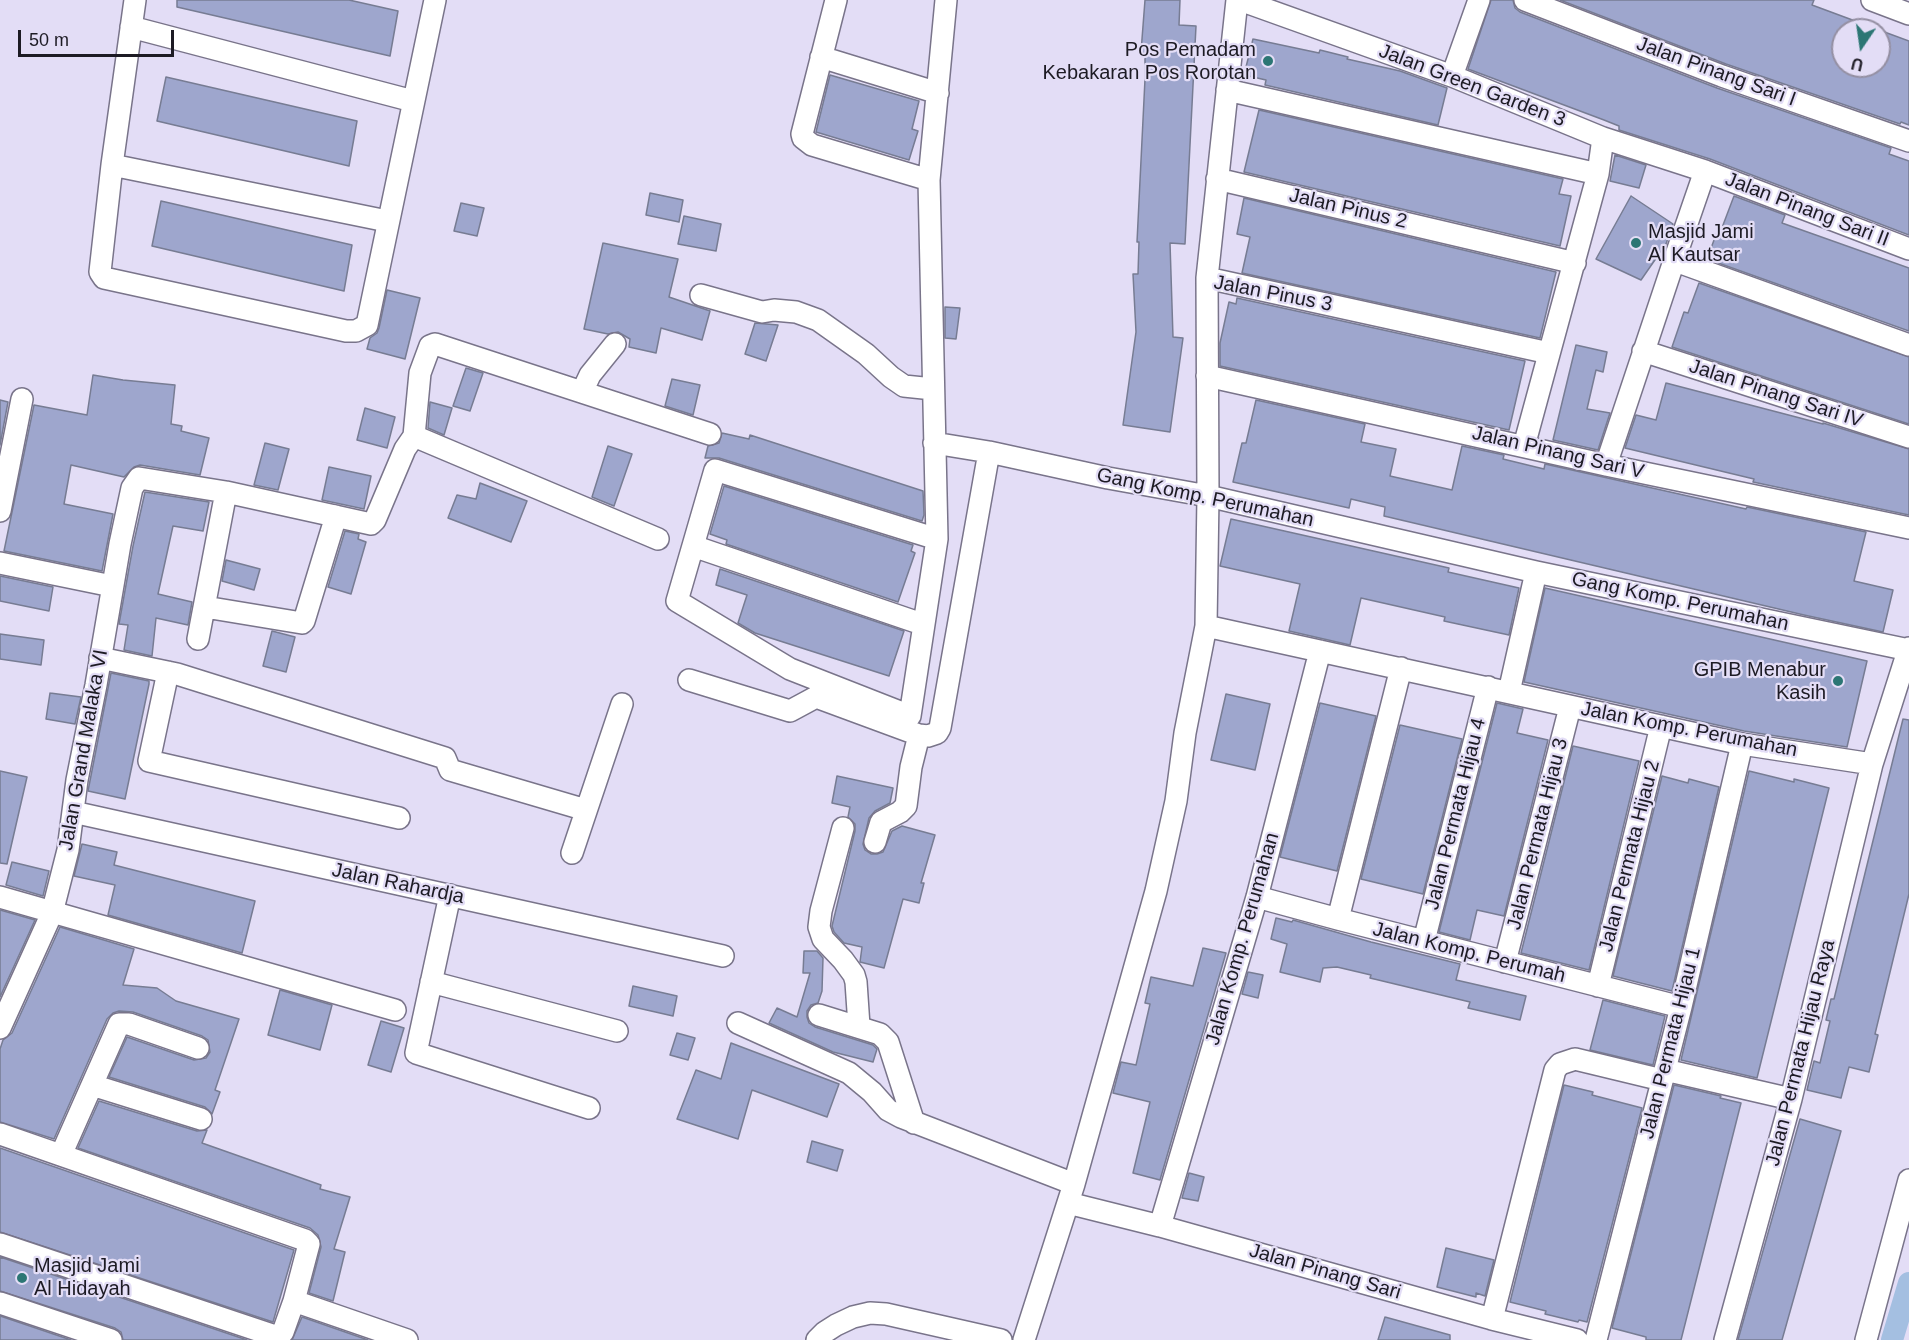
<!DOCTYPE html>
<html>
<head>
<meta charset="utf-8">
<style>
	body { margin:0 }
	#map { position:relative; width:1909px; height:1340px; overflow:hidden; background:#e3ddf6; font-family:Helvetica,sans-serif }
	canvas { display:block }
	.north { position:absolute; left:1831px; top:18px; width:60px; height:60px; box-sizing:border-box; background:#e3ddf6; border:2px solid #948fa2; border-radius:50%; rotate:193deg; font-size:16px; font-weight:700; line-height:24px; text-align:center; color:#1d1b24 }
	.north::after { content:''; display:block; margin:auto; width:21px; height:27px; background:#2c7674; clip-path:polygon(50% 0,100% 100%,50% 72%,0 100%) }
	.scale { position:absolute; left:18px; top:30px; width:156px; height:27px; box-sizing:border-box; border:3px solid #1d1b24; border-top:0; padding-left:8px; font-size:18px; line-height:21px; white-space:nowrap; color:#1d1b24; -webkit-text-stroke:4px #e3ddf6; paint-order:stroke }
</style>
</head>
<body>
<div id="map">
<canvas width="1909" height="1340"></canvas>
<div class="north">U</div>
<div class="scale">50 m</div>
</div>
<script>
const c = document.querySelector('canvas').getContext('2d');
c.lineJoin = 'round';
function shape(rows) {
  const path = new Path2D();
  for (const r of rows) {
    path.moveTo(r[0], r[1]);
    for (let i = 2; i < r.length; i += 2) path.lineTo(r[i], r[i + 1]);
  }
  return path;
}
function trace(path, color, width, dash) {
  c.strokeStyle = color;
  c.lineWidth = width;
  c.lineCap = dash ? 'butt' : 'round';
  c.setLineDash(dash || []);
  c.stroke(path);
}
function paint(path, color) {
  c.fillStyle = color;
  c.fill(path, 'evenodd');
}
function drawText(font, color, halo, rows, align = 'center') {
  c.font = font + ' Helvetica,sans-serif';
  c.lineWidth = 4.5;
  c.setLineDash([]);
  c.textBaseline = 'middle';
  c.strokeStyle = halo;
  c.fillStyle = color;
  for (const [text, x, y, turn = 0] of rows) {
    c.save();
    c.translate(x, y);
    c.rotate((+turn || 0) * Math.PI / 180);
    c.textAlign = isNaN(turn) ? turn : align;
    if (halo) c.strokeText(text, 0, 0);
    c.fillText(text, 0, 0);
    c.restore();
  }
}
trace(shape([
	[1892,1340,1909,1283]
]), '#a4bfe1', 22);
const building = shape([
	[177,0,349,0,398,11,390,56,177,7,177,0],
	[1145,0,1180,0,1179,25,1196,26,1185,244,1170,243,1173,337,1183,338,1170,432,1123,425,1136,332,1133,274,1138,274,1139,242,1137,242,1145,79,1145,53,1141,52,1145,0],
	[1491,0,1513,0,1515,8,1520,12,1717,88,1891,148,1889,154,1909,161,1909,235,1710,159,1619,130,1619,126,1604,120,1468,69,1491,0],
	[1560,0,1814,0,1812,5,1874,28,1874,30,1843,30,1843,66,1879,66,1879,30,1909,41,1909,125,1901,122,1900,124,1726,64,1560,0],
	[1253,39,1319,53,1320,50,1348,57,1347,59,1400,71,1447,88,1438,125,1265,85,1266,80,1244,75,1253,39],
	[830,75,919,101,912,129,918,131,909,160,816,132,830,75],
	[166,77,357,121,349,166,157,121,166,77],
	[1259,110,1563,179,1559,194,1571,196,1560,246,1244,172,1259,110],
	[1615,155,1646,165,1639,188,1610,181,1615,155],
	[650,193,683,200,679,222,646,215,650,193],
	[1631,196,1673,224,1666,244,1641,280,1596,259,1631,196],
	[1734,196,1785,215,1782,223,1909,268,1909,331,1707,259,1717,232,1720,233,1734,196],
	[1244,198,1556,272,1540,338,1242,273,1250,237,1237,234,1244,198],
	[161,201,352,245,344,291,152,246,161,201],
	[461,203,484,208,477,236,454,231,461,203],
	[684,216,721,224,716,251,678,244,684,216],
	[603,243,678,259,669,297,710,311,702,340,661,328,656,353,629,347,630,339,618,332,608,334,584,329,603,243],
	[1699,283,1909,357,1909,424,1672,347,1684,312,1688,313,1699,283],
	[387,290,420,298,405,359,367,349,370,338,377,333,379,328,387,290],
	[1237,298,1525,361,1509,430,1220,366,1220,343,1229,302,1236,304,1237,298],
	[945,307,960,308,956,339,945,338,945,307],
	[755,323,778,325,766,361,745,354,755,323],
	[1576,345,1607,352,1603,372,1596,370,1587,409,1610,413,1598,450,1553,440,1576,345],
	[466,368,483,373,470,411,453,406,466,368],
	[93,375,123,380,175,385,171,424,182,426,181,431,209,438,200,475,140,465,134,467,124,477,71,465,64,504,113,514,102,571,4,551,34,405,87,415,93,375],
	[672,379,700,385,693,415,665,406,672,379],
	[1666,383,1823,424,1823,423,1909,449,1909,515,1753,482,1754,479,1625,448,1636,415,1656,420,1666,383],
	[0,400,8,402,0,445,0,400],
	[1256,400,1365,424,1361,442,1396,449,1390,476,1452,490,1462,446,1504,455,1503,459,1544,469,1545,464,1746,509,1747,507,1866,532,1854,581,1893,590,1883,632,1804,615,1384,516,1385,507,1351,499,1349,508,1233,482,1242,443,1246,443,1256,400],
	[430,402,452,408,444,435,428,428,430,402],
	[365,408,395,417,387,448,357,440,365,408],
	[722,433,749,439,750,435,923,491,924,515,922,521,719,458,705,458,708,446,719,443,722,433],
	[265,443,289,449,278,490,254,485,265,443],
	[608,446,632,454,614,506,592,497,608,446],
	[329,467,371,476,364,509,322,500,329,467],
	[480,483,527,501,511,542,448,518,457,495,476,499,480,483],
	[724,486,913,545,911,551,915,553,898,602,726,544,727,540,710,534,724,486],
	[145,492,209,502,203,531,173,526,158,594,192,602,188,625,156,618,152,656,124,650,128,625,119,624,133,546,145,492],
	[1231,519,1449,568,1448,572,1519,588,1509,635,1444,621,1445,617,1361,598,1350,645,1289,631,1300,584,1220,566,1231,519],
	[345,531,359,534,358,539,366,542,351,594,328,587,345,531],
	[226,560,260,569,254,590,222,581,226,560],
	[720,569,904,631,889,676,755,633,738,623,747,595,716,585,720,569],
	[0,576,53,587,49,611,0,601,0,576],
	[1545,588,1867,661,1847,747,1744,731,1524,682,1545,588],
	[272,631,295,637,286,672,263,666,272,631],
	[0,634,44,640,41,665,0,659,0,634],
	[111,673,149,681,149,684,125,799,88,791,111,673],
	[50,693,81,697,75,724,46,719,50,693],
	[1226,694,1270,704,1255,770,1211,760,1226,694],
	[1320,703,1376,716,1337,871,1280,857,1320,703],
	[1497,703,1523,709,1517,733,1548,740,1504,916,1477,910,1470,940,1439,932,1497,703],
	[1903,719,1909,720,1909,894,1875,1034,1878,1035,1869,1072,1849,1067,1841,1098,1807,1090,1814,1061,1820,1063,1830,1021,1826,1020,1831,999,1834,999,1903,719],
	[1400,725,1462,739,1423,894,1361,879,1400,725],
	[1573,746,1639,761,1589,970,1521,953,1573,746],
	[0,771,27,777,7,864,0,863,0,771],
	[1749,771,1794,782,1794,779,1829,788,1757,1078,1681,1060,1749,771],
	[837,776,893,788,890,803,875,811,869,818,863,844,865,850,871,854,877,854,883,852,892,831,902,826,935,835,921,883,924,883,919,903,903,899,884,968,860,962,862,947,844,943,834,932,832,926,855,831,855,824,848,817,850,807,832,803,837,776],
	[1662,776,1688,783,1689,779,1719,787,1672,991,1613,976,1662,776],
	[82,844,117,852,114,865,255,901,242,953,108,915,115,885,74,876,82,844],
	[12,862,49,871,43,896,6,885,12,862],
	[0,910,35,920,0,997,0,910],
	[1276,918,1292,922,1293,920,1371,942,1460,964,1456,980,1526,996,1520,1020,1468,1008,1470,1002,1370,978,1371,975,1337,967,1323,968,1320,982,1280,972,1287,944,1271,939,1276,918],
	[60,927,134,949,123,985,157,988,176,1001,239,1019,215,1090,220,1092,212,1114,205,1107,109,1077,127,1037,194,1060,206,1058,210,1052,208,1040,202,1036,133,1012,119,1011,113,1013,107,1019,54,1139,0,1122,0,1049,3,1040,12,1033,60,927],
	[1203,948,1226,953,1160,1180,1133,1173,1150,1102,1113,1093,1121,1062,1136,1065,1150,1004,1145,1003,1151,977,1193,986,1203,948],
	[804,951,817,951,823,958,822,991,818,1003,811,1005,807,1011,807,1017,809,1023,815,1027,873,1045,877,1049,873,1062,833,1052,769,1023,777,1008,797,1017,810,973,803,973,804,951],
	[1248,972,1263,975,1258,998,1242,994,1248,972],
	[633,986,677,996,673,1016,629,1006,633,986],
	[280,990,332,1005,320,1050,268,1035,280,990],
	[1603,1000,1665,1016,1653,1065,1590,1050,1603,1000],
	[381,1021,404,1028,391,1072,368,1065,381,1021],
	[677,1033,695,1038,688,1060,670,1055,677,1033],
	[731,1043,839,1084,827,1117,752,1090,738,1139,677,1119,696,1070,721,1079,731,1043],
	[1564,1085,1593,1092,1592,1095,1642,1108,1587,1322,1579,1320,1578,1322,1545,1314,1546,1311,1510,1302,1564,1085],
	[1674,1085,1721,1096,1720,1098,1741,1103,1681,1340,1646,1340,1646,1337,1612,1328,1674,1085],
	[99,1101,197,1131,207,1130,202,1143,321,1185,320,1189,350,1197,334,1249,345,1252,333,1301,309,1293,321,1247,318,1235,310,1228,78,1148,99,1101],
	[1800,1119,1841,1131,1782,1340,1738,1340,1800,1119],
	[812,1141,843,1150,837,1171,807,1162,812,1141],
	[0,1148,294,1250,273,1322,0,1232,0,1148],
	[1189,1173,1204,1177,1198,1201,1182,1198,1189,1173],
	[1446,1248,1494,1260,1485,1296,1476,1293,1476,1297,1437,1287,1446,1248],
	[0,1257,247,1340,123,1340,121,1332,115,1328,0,1291,0,1257],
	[0,1316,71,1340,0,1340,0,1316],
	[302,1317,368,1340,292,1340,302,1317],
	[1385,1317,1450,1335,1450,1340,1378,1340,1385,1317]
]);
paint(building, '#9ea6cd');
trace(building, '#777c93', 1.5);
const street = shape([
	[135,0,112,165,100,272,104,278,346,331,356,331,367,325,435,0],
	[836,0,802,134,803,138,812,145,929,180],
	[1240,0,1452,76,1603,138,1705,171,1909,249],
	[1525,0,1722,76,1909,141],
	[1872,0,1909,14],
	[131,27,413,101],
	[821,57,938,93],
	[1452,76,1479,0],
	[1227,90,1598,174],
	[112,165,387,221],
	[1705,171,1675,258,1684,264,1909,345],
	[1217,179,1575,263],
	[1207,278,1549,353],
	[701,295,762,312,774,310,796,312,818,320,866,354,891,377,904,386,933,389],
	[1643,351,1909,437],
	[1207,376,1606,465,1909,528],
	[582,392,590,375,615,344],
	[414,436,420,373,430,346,435,344,710,434],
	[934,443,989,452,1108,478,1208,496,1536,572,1909,650],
	[1524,446,1598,174,1603,138],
	[1606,465,1675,258],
	[0,511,22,399],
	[937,539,715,470,677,601,790,669,910,716,937,539,929,180,946,0],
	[693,546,922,624],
	[0,563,112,586],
	[205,607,302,623,304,621,336,516],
	[1206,626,1742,744,1872,764],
	[198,639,226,492],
	[100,658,177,674,445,758,450,770,586,810],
	[168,672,149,761,399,818],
	[689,680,790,711,816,697,919,735,928,736,937,733,940,728,989,452],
	[1509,692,1536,572],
	[73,812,723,956],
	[843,828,821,911,819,927,823,939,843,960,854,975,856,982,859,1026],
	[875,842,881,822,900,812,906,806,911,767,919,735],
	[572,853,622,704],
	[450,895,416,1053,589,1108],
	[0,897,395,1010],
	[1257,897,1338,919,1681,1007],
	[1338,919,1401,668],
	[1424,941,1488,687],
	[1505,962,1570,707],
	[431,982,617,1031],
	[1598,986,1661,726],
	[819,1015,880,1034,888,1042,914,1123],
	[738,1023,849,1073,872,1092,888,1110,901,1117,1074,1184],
	[0,1028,52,913,68,850,77,780,96,685,120,544,132,488,139,478,226,492,371,524,375,520,405,449,414,436,658,539],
	[1665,1070,1791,1099],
	[92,1085,201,1119],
	[0,1134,305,1240,309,1244,294,1301,283,1332,275,1336,0,1244],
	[61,1155,119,1024,129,1024,198,1048],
	[1068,1203,1160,1226,1492,1319,1577,1340],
	[1160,1226,1257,897,1320,651],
	[294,1301,407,1340],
	[0,1303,111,1340],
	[1492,1319,1555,1070,1560,1064,1575,1059,1662,1080],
	[817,1340,825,1332,836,1325,853,1317,870,1313,886,1314,1001,1340],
	[1024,1340,1074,1184,1156,891,1176,801,1185,733,1206,626,1208,496,1207,278,1237,0],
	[1596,1340,1681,1007,1742,744],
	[1725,1340,1791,1099,1872,764,1909,648],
	[1866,1340,1909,1180]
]);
trace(street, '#79748a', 24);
trace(street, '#fff', 21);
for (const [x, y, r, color] of [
	[1268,61,6,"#2c7674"],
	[1636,243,6,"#2c7674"],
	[1838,681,6,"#2c7674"],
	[22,1278,6,"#2c7674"]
]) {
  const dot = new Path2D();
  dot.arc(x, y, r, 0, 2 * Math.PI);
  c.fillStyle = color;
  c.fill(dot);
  trace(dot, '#e3ddf6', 2);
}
drawText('20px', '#1d1b24', '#e3ddf6', [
	["Pos Pemadam",1256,50],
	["Kebakaran Pos Rorotan",1256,73],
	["Masjid Jami",1648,232,"left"],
	["Al Kautsar",1648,255,"left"],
	["GPIB Menabur",1826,670],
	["Kasih",1826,693],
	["Masjid Jami",34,1266,"left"],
	["Al Hidayah",34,1289,"left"]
], 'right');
drawText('20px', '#1d1b24', '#e3ddf6', [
	["Jalan Pinang Sari I",1716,72,20],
	["Jalan Green Garden 3",1472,86,21],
	["Jalan Pinus 2",1348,209,13],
	["Jalan Pinang Sari II",1807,210,21],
	["Jalan Pinus 3",1273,294,11],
	["Jalan Pinang Sari IV",1776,394,18],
	["Jalan Pinang Sari V",1558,453,13],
	["Gang Komp. Perumahan",1205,498,12],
	["Gang Komp. Perumahan",1680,602,12],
	["Jalan Komp. Perumahan",1689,730,11],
	["Jalan Grand Malaka VI",84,750,-80],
	["Jalan Permata Hijau 4",1456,814,-76],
	["Jalan Permata Hijau 3",1538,834,-76],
	["Jalan Permata Hijau 2",1630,856,-76],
	["Jalan Rahardja",398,884,12],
	["Jalan Komp. Perumahan",1243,939,-74],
	["Jalan Komp. Perumah",1469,953,14],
	["Jalan Permata Hijau 1",1671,1043,-76],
	["Jalan Permata Hijau Raya",1801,1053,-76],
	["Jalan Pinang Sari",1325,1272,16]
]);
</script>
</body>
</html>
